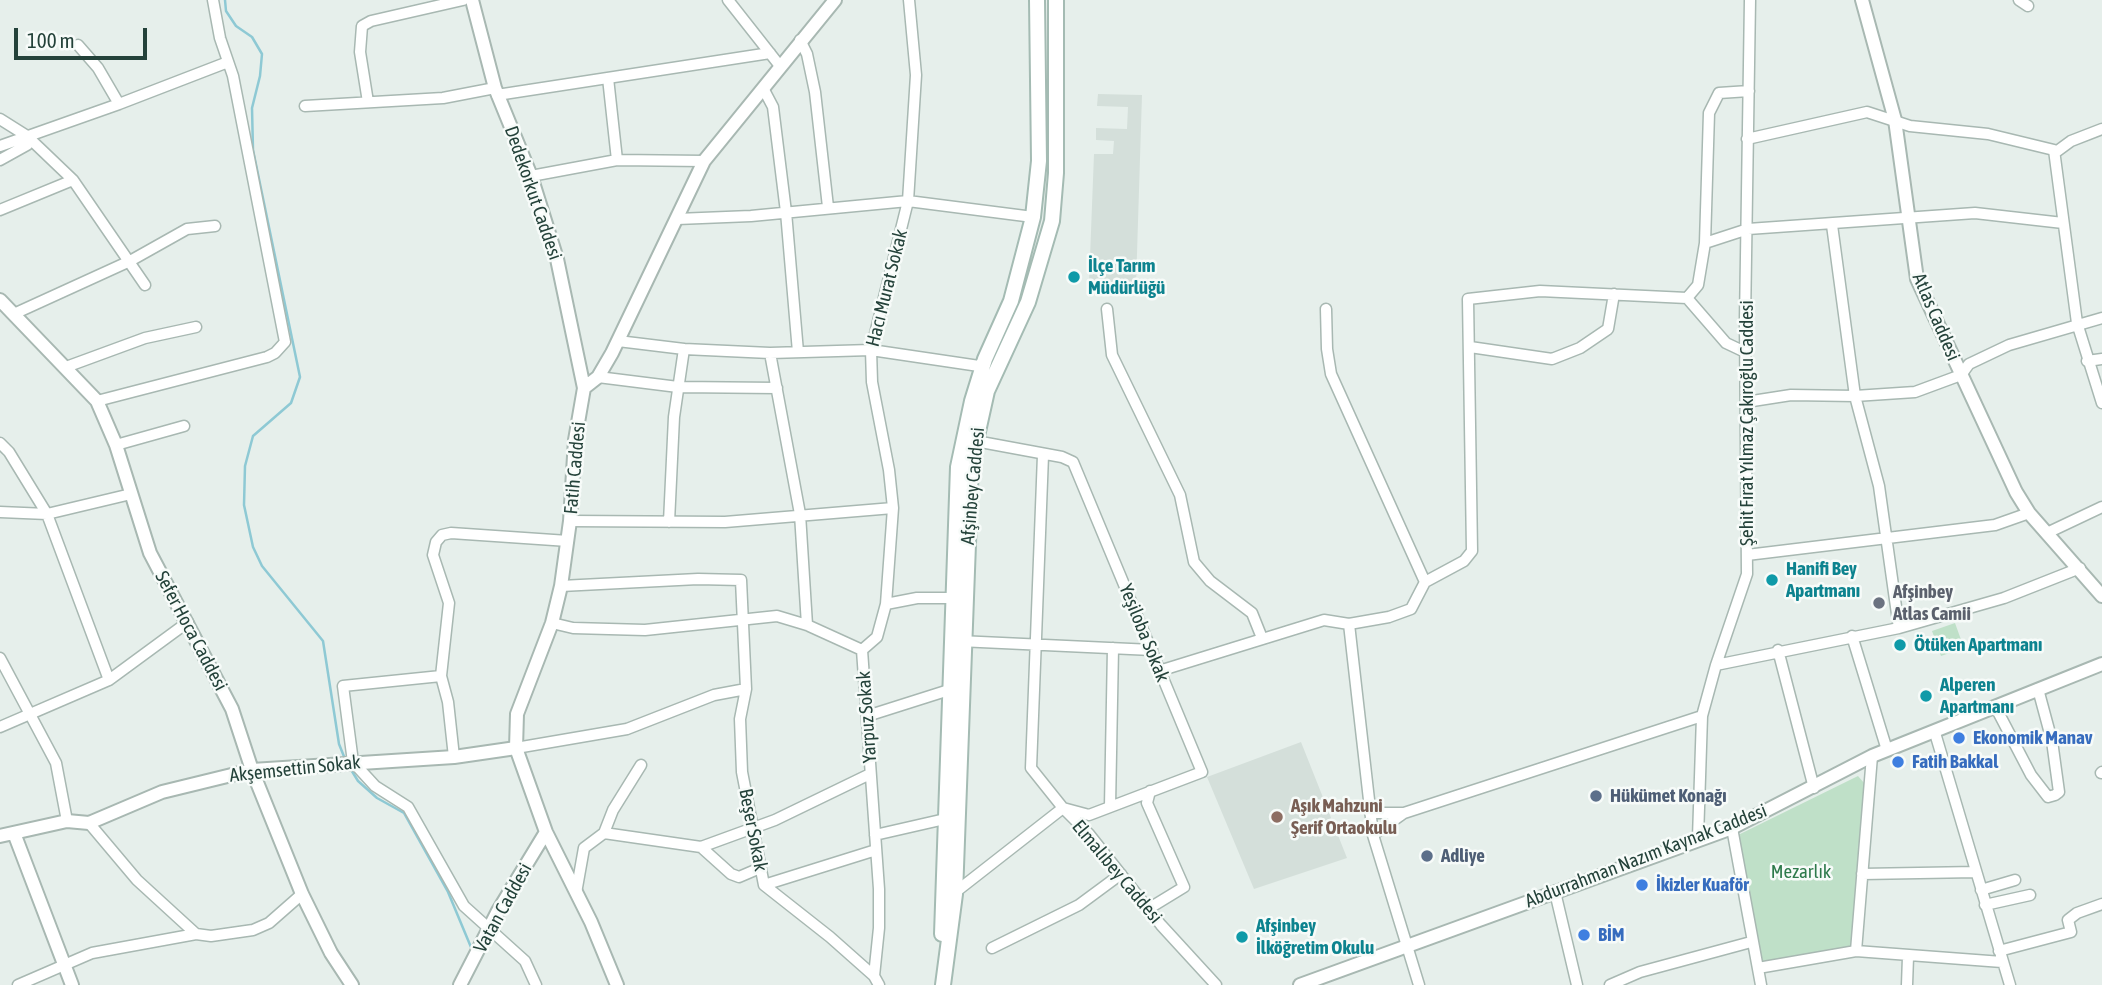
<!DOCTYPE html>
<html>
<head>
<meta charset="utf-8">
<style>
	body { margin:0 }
	#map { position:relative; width:2102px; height:985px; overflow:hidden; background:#e6efeb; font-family:"Asap Condensed",sans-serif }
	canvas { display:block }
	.scale { position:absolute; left:14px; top:28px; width:133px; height:32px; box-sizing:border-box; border:4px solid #24423a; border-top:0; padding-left:9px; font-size:21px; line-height:24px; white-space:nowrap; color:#24423a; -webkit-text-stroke:5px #f7fbf9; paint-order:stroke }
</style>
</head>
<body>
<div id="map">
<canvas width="2102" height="985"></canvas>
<div class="scale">100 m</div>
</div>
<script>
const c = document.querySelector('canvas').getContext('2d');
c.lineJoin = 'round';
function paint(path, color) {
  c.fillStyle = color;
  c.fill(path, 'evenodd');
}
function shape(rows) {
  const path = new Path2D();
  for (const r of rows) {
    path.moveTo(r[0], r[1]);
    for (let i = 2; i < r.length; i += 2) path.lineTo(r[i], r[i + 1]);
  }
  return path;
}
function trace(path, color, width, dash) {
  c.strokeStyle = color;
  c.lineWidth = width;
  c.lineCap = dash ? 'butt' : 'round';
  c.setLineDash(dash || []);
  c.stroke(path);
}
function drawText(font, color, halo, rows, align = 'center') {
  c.font = font + ' "Asap Condensed",sans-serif';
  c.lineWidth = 5;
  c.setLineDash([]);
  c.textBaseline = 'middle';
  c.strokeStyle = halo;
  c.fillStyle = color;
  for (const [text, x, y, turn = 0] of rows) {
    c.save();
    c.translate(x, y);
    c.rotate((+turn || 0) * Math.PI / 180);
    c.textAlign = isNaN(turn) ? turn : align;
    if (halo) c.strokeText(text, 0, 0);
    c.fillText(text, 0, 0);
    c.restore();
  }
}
paint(shape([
	[1098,94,1142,95,1136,285,1089,283,1094,154,1113,154,1114,141,1096,140,1096,128,1127,129,1128,107,1097,106],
	[1301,742,1347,858,1254,889,1207,777]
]), '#d4dfda');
paint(shape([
	[1955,623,1964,648,1941,656,1932,631],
	[1858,776,1865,784,1856,951,1758,968,1736,836]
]), '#bfe0c8');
trace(shape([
	[225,0,226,11,236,26,252,37,262,54,260,76,252,108,253,150,300,377,291,403,253,436,245,466,244,505,253,547,262,566,323,641,339,744,345,759],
	[350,768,358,781,377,798,404,813,448,892,473,952]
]), '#8ec9d4', 2.5);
const minor = shape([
	[728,0,780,66],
	[2019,0,2028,6],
	[800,40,807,54,815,92,828,207],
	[608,78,617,160],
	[763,88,773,107,786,212,798,352],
	[497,95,770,53],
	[368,102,360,52,362,26,371,21,463,0],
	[119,104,228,62],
	[305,106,443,98,495,88],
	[0,119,27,136,73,180,145,285],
	[1747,139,1867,112,1910,126,1988,134,2054,150,2077,323,2102,403],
	[0,146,119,104,98,68,78,45],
	[2056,152,2071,141,2102,129],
	[0,160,27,145,27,136],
	[531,176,617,160,704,161],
	[0,210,73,180],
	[677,219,751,216,908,201,1033,217],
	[1832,225,1855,396,1879,486,1899,628],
	[1705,243,1748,229,1975,213,2063,223],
	[1687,298,1698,285,1705,243,1709,113,1719,93,1749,91],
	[1107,309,1112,355,1180,495,1194,562,1210,581,1252,613,1262,638],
	[1326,309,1327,349,1331,374,1425,582],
	[16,313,130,261,187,229,215,226],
	[618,341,684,349,770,353,871,350,979,366,985,359],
	[1470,347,1552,359,1580,348,1608,329,1614,294],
	[770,353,800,514,807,625],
	[2087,361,2102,359],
	[66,367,145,338,196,327],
	[598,377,678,387,777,388],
	[97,401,267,357,275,353,285,342,233,76,220,38,213,0],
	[1746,402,1791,395,1855,396,1915,392,1961,375,1969,364,2009,345,2102,318],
	[970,440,1062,457,1073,462,1202,772,1089,815,1063,808,1031,768,1043,455],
	[0,443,9,452,47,514,109,680],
	[116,445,184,426],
	[0,512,47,514,131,494],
	[570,521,725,522,893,508],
	[669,522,674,417,684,349],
	[2047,533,2102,507],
	[1747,555,1995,525,2029,513],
	[561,586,698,579,741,580,746,689,740,719,742,772,764,885,830,937,874,976,879,985],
	[886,604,917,598,953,598],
	[552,623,573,628,645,630,777,616,807,625,862,650,879,889,879,928,874,976],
	[1349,624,1373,835,1419,985],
	[1852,636,1887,750],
	[959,641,1152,650],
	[862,650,877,637,886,604,893,508,889,470,872,382,871,350,908,201,916,75,909,0],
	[1778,650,1814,788],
	[0,658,56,763,67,821],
	[1716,665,1899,628,2004,598,2080,568],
	[1159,671,1324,620,1349,624,1389,617,1411,609,1425,582,1464,561,1472,551,1468,299,1540,291,1687,298,1726,343,1745,352],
	[441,676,343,686,353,762,375,786,408,807,464,906,525,961,536,985],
	[1996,708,2031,775,2048,797,2055,795,2059,792,2052,741,2038,689],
	[867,716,949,690],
	[0,727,109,680,188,622],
	[1935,733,2010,985],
	[516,748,627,729,714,695,746,689],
	[454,757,448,702,441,676,449,603,433,555,436,542,442,535,451,533,568,541],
	[2101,773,2102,772],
	[1110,806,1113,648],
	[1370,813,1403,813],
	[89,823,137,880,196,934],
	[1732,828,1761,985],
	[604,833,613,810,641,765],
	[875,835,945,819],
	[1373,835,1404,813,1702,716],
	[1698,838,1702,716,1716,665,1747,574,1745,321,1750,0],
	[701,847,731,874,739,877,760,868],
	[1862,874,1976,872],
	[764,885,876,850],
	[1981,890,2015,880],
	[1555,892,1577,985],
	[576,893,584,848,604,833,701,847,775,820,870,774],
	[953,894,1063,808,1089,834,1161,925,1216,985],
	[1985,905,2030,895],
	[1148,909,1184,887,1147,803,1150,791],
	[992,948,1079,905,1121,874],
	[1856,951,1872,756],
	[1999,951,2071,932,2068,920,2077,913,2102,904],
	[1758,968,1856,951,2002,962],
	[18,985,92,953,196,934,211,936,253,930,269,923,302,894],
	[1610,985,1640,972,1751,942],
	[1907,985,1908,957]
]);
const tertiary = shape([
	[472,0,495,88,531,176,557,259,584,388],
	[1862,0,1895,120,1917,279,2016,492,2029,513,2102,596],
	[0,300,97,401,116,445,150,553,232,709,252,770,302,894,331,953,352,985],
	[14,833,72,985],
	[0,836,67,821,89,823,162,792,252,770,454,757,516,748],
	[460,985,498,911,546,832],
	[617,985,591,922,546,832,516,748,517,714,552,623,561,586,570,521,575,440,584,388,598,377,612,353,704,161,835,0],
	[1300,985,1732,828,1872,756,2102,664]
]);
const secondary = shape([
	[942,934,958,467,972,401,985,359,1011,301,1033,217,1039,161,1037,0],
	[943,985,955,894,971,463,987,391,1028,302,1052,221,1056,173,1056,0]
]);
trace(minor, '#a8b8b2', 13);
trace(tertiary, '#a8b8b2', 16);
trace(secondary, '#a4bbb3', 18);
trace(minor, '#fff', 10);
trace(tertiary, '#fff', 12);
trace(secondary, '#fff', 14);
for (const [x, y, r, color] of [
	[1074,277,7,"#0f9aa8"],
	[1772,580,7,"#0f9aa8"],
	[1879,603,7,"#6b7280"],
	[1900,645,7,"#0f9aa8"],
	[1926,696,7,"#0f9aa8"],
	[1959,738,7,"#3f7fe0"],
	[1898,762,7,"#3f7fe0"],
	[1596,796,7,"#5c6f8a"],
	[1277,817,7,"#8d6e63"],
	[1427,856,7,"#5c6f8a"],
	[1642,885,7,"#3f7fe0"],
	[1584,935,7,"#3f7fe0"],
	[1242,937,7,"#0f9aa8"]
]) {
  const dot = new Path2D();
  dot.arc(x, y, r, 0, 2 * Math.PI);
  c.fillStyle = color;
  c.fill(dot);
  trace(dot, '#f7fbf9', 2.5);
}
drawText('19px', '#24423a', '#f7fbf9', [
	["Dedekorkut Caddesi",533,193,71],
	["Hacı Murat Sokak",887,288,-76],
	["Atlas Caddesi",1936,317,67],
	["Şehit Fırat Yılmaz Çakıroğlu Caddesi",1747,423,-90],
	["Fatih Caddesi",575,468,-85],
	["Afşinbey Caddesi",973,486,-85],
	["Sefer Hoca Caddesi",191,631,62],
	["Yeşiloba Sokak",1144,633,68],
	["Yarpuz Sokak",867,717,-94],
	["Akşemsettin Sokak",295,769,-6],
	["Beşer Sokak",753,830,79],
	["Abdurrahman Nazım Kaynak Caddesi",1646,856,-21],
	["Elmalıbey Caddesi",1117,872,50],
	["Vatan Caddesi",503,908,-61]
]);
drawText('bold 19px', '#0d838f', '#f7fbf9', [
	["İlçe Tarım",1088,266],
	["Müdürlüğü",1088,288],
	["Hanifi Bey",1786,569],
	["Apartmanı",1786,591],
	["Ötüken Apartmanı",1914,645],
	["Alperen",1940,685],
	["Apartmanı",1940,707],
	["Afşinbey",1256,926],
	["İlköğretim Okulu",1256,948]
], 'left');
drawText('bold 19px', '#5b616d', '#f7fbf9', [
	["Afşinbey",1893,592],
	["Atlas Camii",1893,614]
], 'left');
drawText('bold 19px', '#366cbe', '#f7fbf9', [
	["Ekonomik Manav",1973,738],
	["Fatih Bakkal",1912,762],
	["İkizler Kuaför",1656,885],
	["BİM",1598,935]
], 'left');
drawText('bold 19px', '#4e5e75', '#f7fbf9', [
	["Hükümet Konağı",1610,796],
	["Adliye",1441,856]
], 'left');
drawText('bold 19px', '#785e54', '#f7fbf9', [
	["Aşık Mahzuni",1291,806],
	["Şerif Ortaokulu",1291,828]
], 'left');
drawText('19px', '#2d7a4b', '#f7fbf9', [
	["Mezarlık",1801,872]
]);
</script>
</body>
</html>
